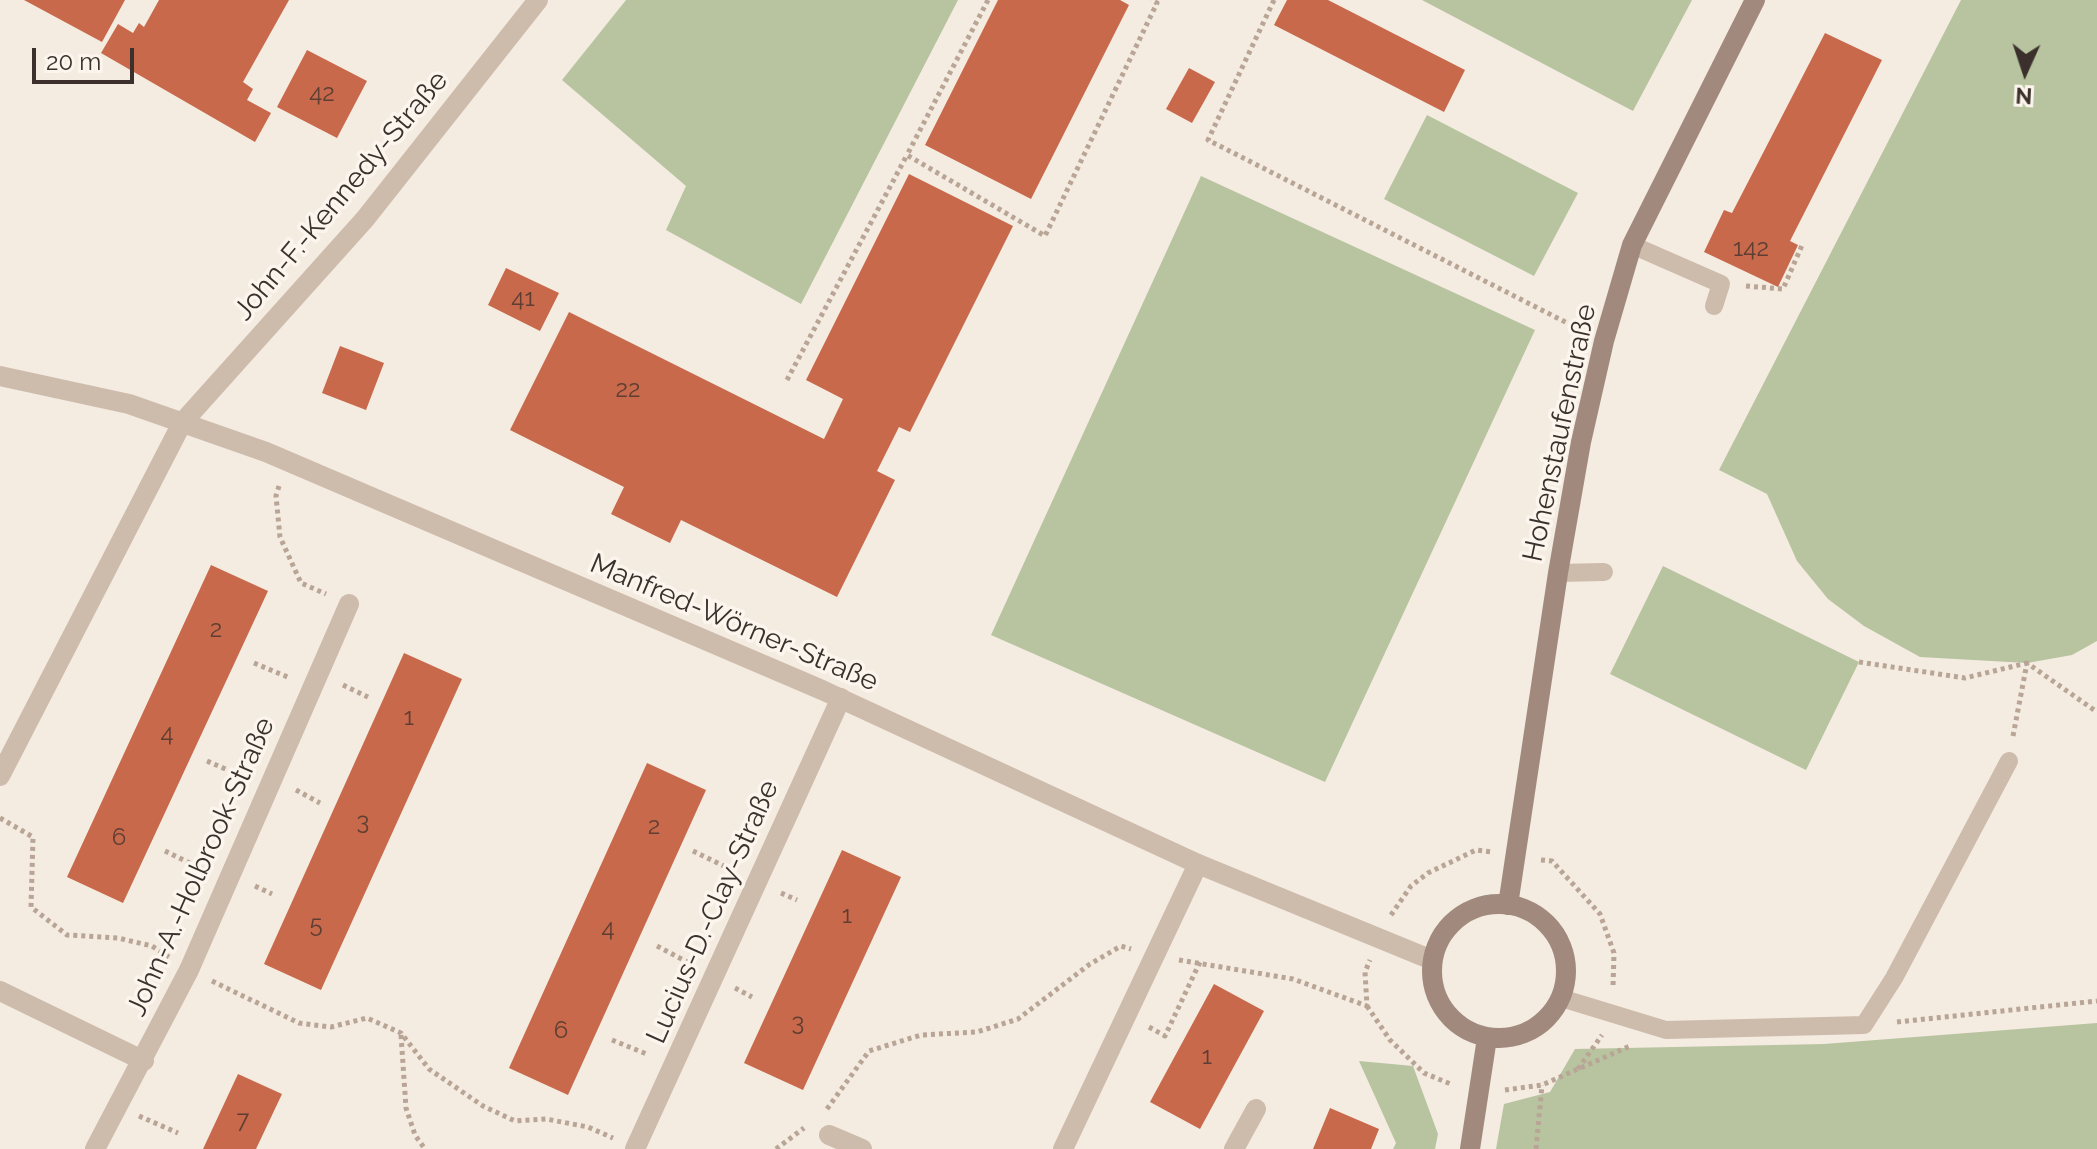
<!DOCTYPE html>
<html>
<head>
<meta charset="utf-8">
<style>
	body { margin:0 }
	#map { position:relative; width:2097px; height:1149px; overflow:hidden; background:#f4ebe1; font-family:Raleway,sans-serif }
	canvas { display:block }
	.north { position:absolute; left:1985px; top:32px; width:80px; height:80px; -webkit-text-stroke:6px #fbf5ee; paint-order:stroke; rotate:183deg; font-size:22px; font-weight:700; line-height:32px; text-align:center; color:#3b302b }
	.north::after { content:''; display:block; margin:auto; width:28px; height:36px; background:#3b302b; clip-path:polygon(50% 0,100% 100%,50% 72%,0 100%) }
	.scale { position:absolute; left:32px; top:48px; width:102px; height:36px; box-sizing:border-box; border:4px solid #3b302b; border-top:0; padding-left:10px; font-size:24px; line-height:28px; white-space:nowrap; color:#3b302b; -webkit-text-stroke:6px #fbf5ee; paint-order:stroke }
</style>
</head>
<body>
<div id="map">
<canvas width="2097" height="1149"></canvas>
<div class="north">N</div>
<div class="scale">20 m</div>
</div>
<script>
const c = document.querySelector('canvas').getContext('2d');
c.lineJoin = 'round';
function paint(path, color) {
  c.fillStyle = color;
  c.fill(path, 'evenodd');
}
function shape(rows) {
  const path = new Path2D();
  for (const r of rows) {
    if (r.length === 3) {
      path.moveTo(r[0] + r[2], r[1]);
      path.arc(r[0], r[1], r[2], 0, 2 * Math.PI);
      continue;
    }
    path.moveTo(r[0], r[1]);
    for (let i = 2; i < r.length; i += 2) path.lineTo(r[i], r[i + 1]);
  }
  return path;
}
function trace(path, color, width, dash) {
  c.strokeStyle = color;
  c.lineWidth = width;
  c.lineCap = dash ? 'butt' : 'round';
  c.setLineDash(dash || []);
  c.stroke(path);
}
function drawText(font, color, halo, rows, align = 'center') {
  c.font = font + ' Raleway,sans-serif';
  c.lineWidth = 7;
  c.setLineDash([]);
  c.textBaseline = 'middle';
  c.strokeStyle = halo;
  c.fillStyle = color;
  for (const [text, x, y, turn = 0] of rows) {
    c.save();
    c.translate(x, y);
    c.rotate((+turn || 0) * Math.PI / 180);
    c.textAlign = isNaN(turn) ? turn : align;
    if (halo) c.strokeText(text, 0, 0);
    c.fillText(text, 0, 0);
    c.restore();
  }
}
paint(shape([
	[626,0,958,0,801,304,666,230,686,186,562,80],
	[1422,0,1692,0,1633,111],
	[1961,0,2097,0,2097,641,2072,655,2027,663,1920,657,1864,626,1828,599,1797,561,1767,494,1719,470],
	[1427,115,1578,193,1534,276,1384,199],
	[1201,176,1535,330,1325,782,991,635],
	[1663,566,1859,662,1806,770,1610,674],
	[2097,1023,2097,1149,1496,1149,1504,1104,1550,1092,1575,1049,1824,1044],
	[1359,1061,1413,1066,1438,1134,1435,1149,1393,1149,1396,1143]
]), '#b8c4a0');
paint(shape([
	[24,0,125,0,102,42],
	[159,0,289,0,243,82,253,89,247,100,271,113,255,142,101,53,118,24,133,33,139,23,144,27],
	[998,0,1120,0,1129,5,1031,199,925,145],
	[1287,0,1328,0,1465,70,1444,112,1274,25],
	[1825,33,1882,60,1790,241,1798,245,1778,287,1704,252,1724,210,1732,213],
	[307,50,367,81,337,138,277,107],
	[1189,68,1215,82,1192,123,1166,109],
	[909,174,1013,226,910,432,899,427,877,471,895,480,837,597,681,520,670,543,611,514,624,487,510,430,569,312,824,439,843,399,806,380],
	[506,268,559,293,540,331,488,305],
	[340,346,384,363,366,410,322,393],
	[211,565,268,591,123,903,67,877],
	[404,653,462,679,321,990,264,964],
	[647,763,706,790,568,1095,509,1068],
	[842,850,901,877,803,1090,744,1063],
	[1214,984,1264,1011,1200,1129,1150,1102],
	[238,1074,282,1094,256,1149,203,1149],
	[1330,1108,1379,1129,1371,1149,1313,1149]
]), '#c8694b');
trace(shape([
	[988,0,907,155,1045,236,1157,3,1151,0],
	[1274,0,1208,140,1579,329],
	[1746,286,1783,289,1803,243],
	[787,380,907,155],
	[279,486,276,496,280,537,301,583,326,594],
	[1859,662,1965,678,2027,663],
	[254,663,290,678],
	[343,685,368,697],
	[2013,736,2027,663,2097,712],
	[207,761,246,778],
	[296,790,320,803],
	[0,818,33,837,31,907,67,935,118,938,152,946,169,957],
	[165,851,204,870],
	[693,851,736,872],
	[1541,860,1552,861,1600,914,1614,953,1613,987],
	[255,886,272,894],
	[781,893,797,900],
	[1391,915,1411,886,1428,873,1476,850,1492,852],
	[657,946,691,964],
	[1179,960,1293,979,1367,1006,1365,972,1370,960],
	[212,981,299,1023,331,1027,367,1018,401,1033,429,1069,483,1106,515,1121,546,1119,588,1127,613,1138],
	[735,988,752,997],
	[1367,1006,1390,1040,1424,1073,1453,1085],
	[1897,1022,2097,1001],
	[1149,1027,1165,1036,1200,962],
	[401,1035,406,1108,415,1135,425,1149],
	[612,1040,649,1055],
	[1578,1069,1602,1035],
	[1505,1090,1542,1085,1630,1046],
	[827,1109,869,1051,921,1035,977,1032,1018,1019,1090,964,1121,946,1131,949],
	[139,1116,178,1133],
	[776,1149,804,1128],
	[1536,1149,1542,1085]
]), '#b9a596', 5, [4, 4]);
trace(shape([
	[1632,245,1721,284,1714,306],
	[1558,573,1604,572],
	[1561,998,1666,1030,1864,1025,1894,978,2009,761]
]), '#cdbbac', 18);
trace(shape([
	[0,776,182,423,365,219,538,0],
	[0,991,144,1061],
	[829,1135,862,1149],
	[95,1149,189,970,349,604],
	[635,1149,841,698],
	[1063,1149,1198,864],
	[1234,1149,1256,1109]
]), '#cdbbac', 20);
trace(shape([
	[0,376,129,404,266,452,822,690,1198,864,1432,960]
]), '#cdbbac', 20);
trace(shape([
	[1499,971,67],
	[1508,905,1558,573,1581,442,1604,341,1632,245,1755,0],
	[1470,1149,1487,1038]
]), '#a18a7d', 20);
drawText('24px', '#5e3e33', null, [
	["42",322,94],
	["142",1751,249],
	["41",523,299],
	["22",628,390],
	["2",216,630],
	["1",409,718],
	["4",167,734],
	["3",363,822],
	["2",654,827],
	["6",119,838],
	["1",847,916],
	["5",316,925],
	["4",608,929],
	["3",798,1023],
	["6",561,1031],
	["1",1207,1057],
	["7",243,1121]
]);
drawText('28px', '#3b302b', '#fbf5ee', [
	["John-F.-Kennedy-Straße",341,196,-50],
	["Hohenstaufenstraße",1560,433,-78],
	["Manfred-Wörner-Straße",734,623,23],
	["John-A.-Holbrook-Straße",201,867,-66],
	["Lucius-D.-Clay-Straße",713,912,-66]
]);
</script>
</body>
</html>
